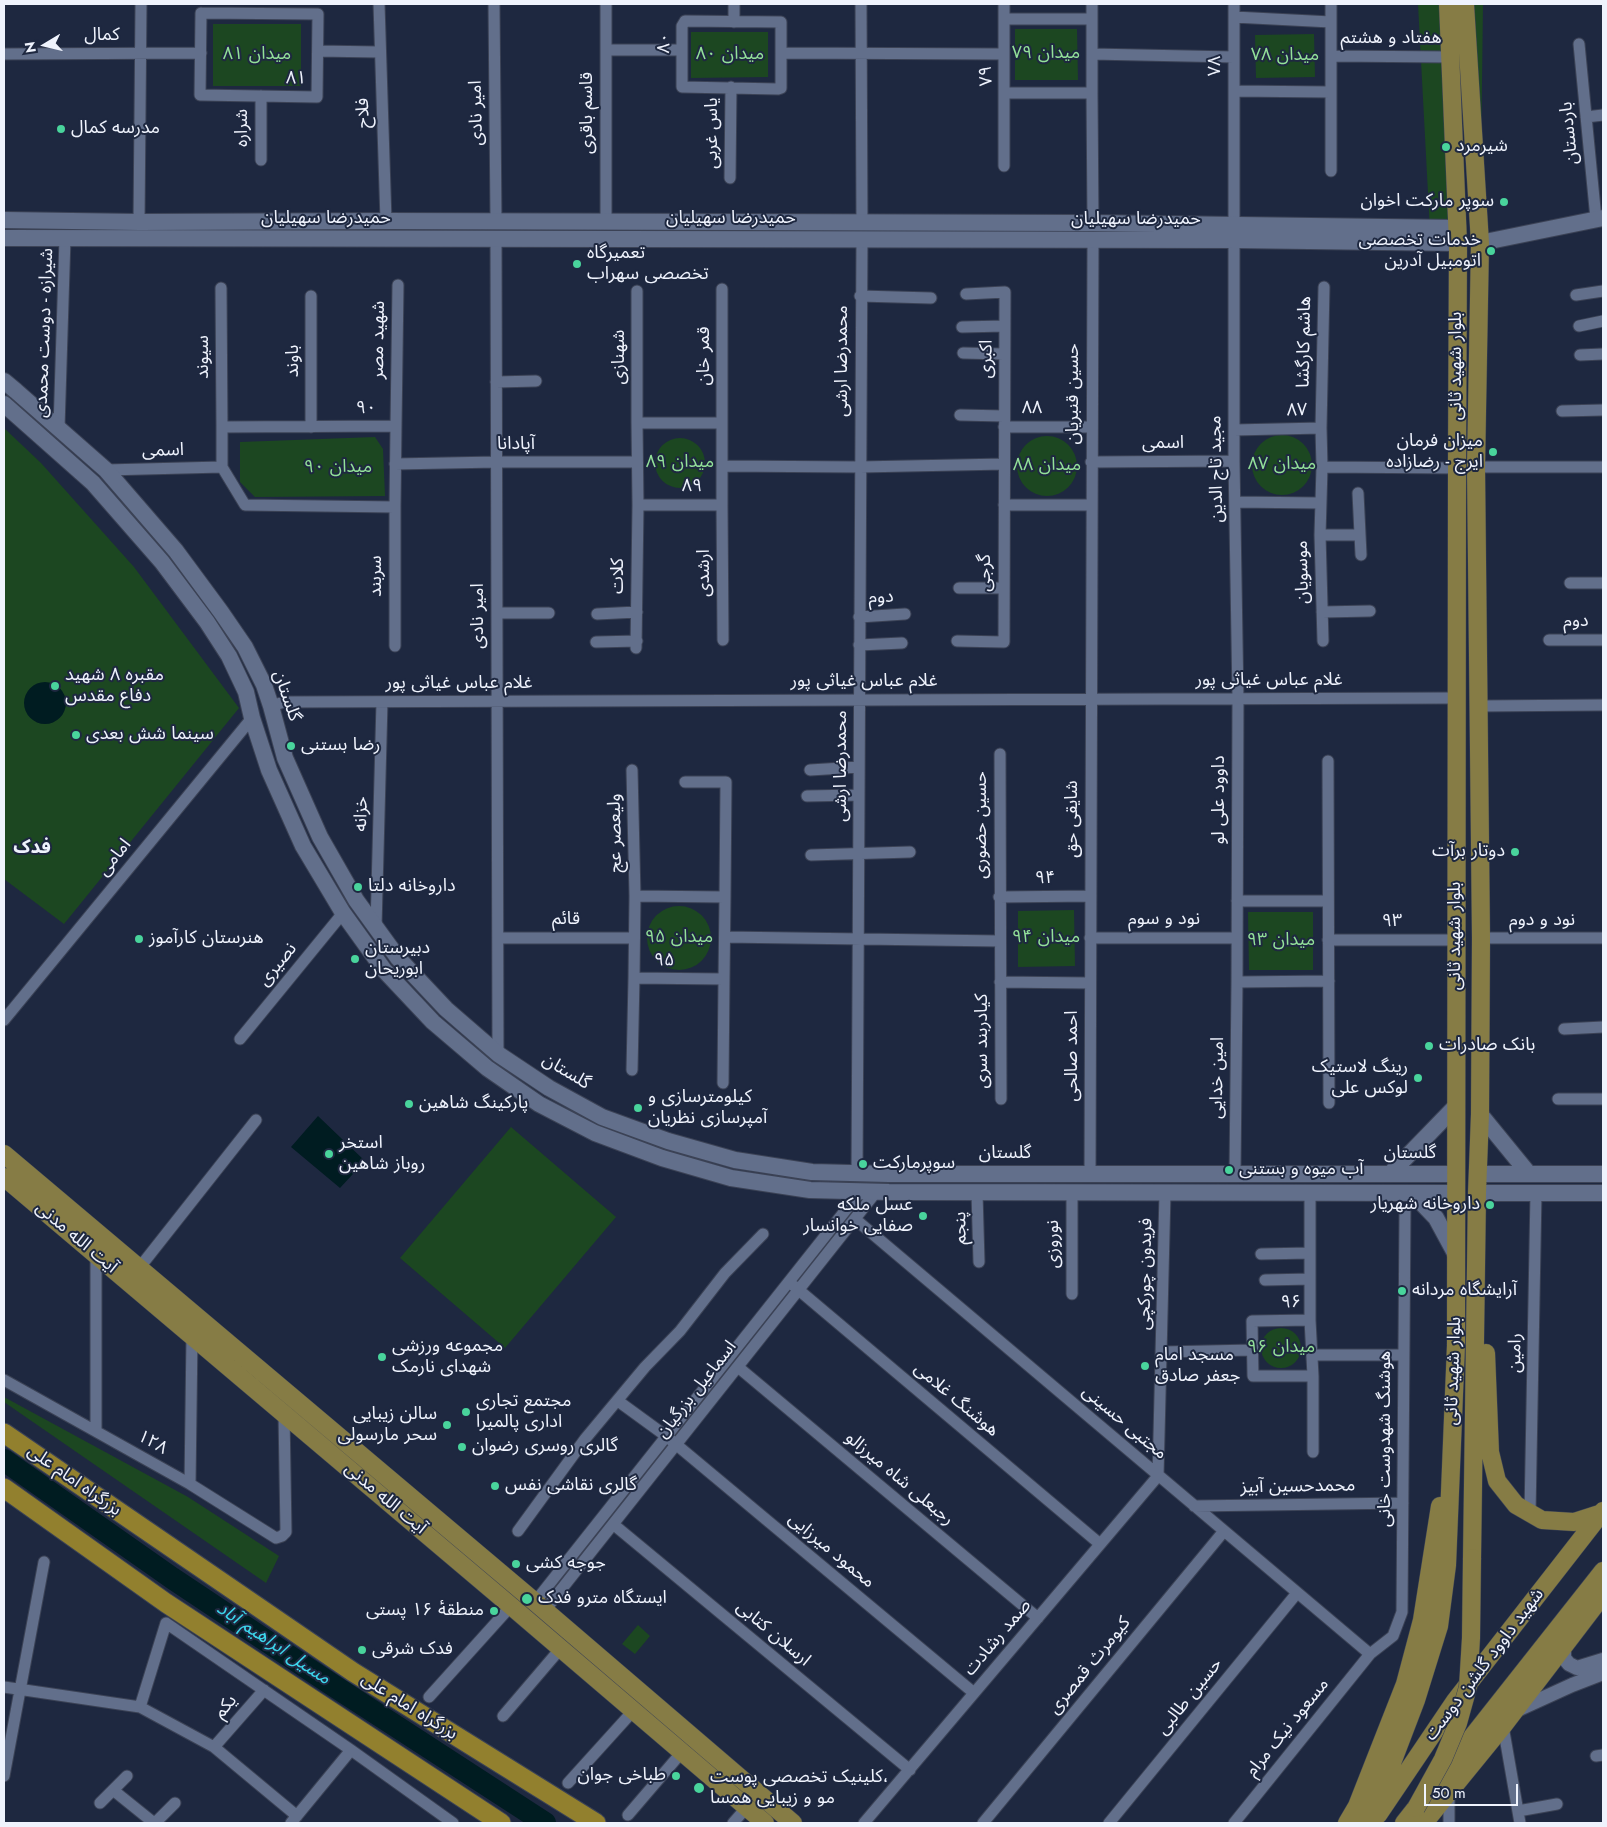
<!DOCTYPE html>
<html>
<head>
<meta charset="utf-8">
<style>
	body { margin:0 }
	#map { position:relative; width:1607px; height:1827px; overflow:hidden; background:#1e2840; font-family:Jost,sans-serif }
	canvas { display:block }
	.frame { position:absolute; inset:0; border:5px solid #eff3fd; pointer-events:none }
	.north { position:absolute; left:20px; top:20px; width:50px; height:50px; -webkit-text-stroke:4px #1e2840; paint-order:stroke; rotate:261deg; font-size:14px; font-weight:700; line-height:20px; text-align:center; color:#eff3fd }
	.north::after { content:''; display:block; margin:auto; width:18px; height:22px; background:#eff3fd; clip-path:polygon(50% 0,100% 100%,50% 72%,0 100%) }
	.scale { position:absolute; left:1424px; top:1784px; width:94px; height:22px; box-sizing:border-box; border:2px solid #eff3fd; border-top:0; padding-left:6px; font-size:15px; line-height:18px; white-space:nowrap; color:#eff3fd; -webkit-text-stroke:4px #1e2840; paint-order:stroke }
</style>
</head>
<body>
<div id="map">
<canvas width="1607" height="1827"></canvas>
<div class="frame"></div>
<div class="north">N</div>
<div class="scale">50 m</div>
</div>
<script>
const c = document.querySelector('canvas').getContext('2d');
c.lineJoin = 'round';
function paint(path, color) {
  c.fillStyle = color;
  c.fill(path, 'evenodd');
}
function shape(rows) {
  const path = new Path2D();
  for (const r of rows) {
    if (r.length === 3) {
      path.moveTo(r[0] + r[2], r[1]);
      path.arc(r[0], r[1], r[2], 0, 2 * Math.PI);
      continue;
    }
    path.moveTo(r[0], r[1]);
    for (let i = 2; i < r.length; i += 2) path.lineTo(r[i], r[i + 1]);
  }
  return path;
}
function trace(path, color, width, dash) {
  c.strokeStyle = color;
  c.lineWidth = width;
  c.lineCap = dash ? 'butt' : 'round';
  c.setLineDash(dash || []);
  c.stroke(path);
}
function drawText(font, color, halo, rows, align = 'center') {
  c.font = font + ' Jost,"Noto Sans Arabic",sans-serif';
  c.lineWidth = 4;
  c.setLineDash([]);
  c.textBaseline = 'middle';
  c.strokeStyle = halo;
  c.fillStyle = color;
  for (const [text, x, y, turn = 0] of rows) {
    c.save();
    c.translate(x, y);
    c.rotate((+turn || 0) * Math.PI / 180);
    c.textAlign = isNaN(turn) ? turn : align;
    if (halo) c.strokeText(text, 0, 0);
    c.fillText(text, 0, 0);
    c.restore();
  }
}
paint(shape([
	[1418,4,1448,4,1458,243,1430,231],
	[1465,4,1483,4,1480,242],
	[213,24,301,24,301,86,213,86],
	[1015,29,1077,29,1078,80,1015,80],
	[691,32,768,32,768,77,691,78],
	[1314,34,1315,77,1256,78,1255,35],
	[4,428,41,463,134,567,239,708,64,924,4,879],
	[1282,465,30],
	[1047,466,30],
	[375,437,383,449,385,496,255,497,240,482,240,442],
	[680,463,25],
	[679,938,32],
	[1074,910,1075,966,1018,967,1018,911],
	[1248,912,1313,912,1313,970,1249,970],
	[511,1127,616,1217,505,1348,400,1258],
	[1281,1348,20],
	[4,1397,188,1497,279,1556,266,1583,4,1402],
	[638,1625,650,1636,635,1654,622,1644]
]), '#1c4721');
paint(shape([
	[45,703,21],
	[318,1116,365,1161,340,1188,291,1147]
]), '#001c21');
trace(shape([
	[4,1460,172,1578,331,1684,545,1823]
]), '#001c21', 22);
const minor = shape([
	[379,4,386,221],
	[494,4,496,221],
	[861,4,862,224],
	[1092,4,1092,19],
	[201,13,318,14,317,97,200,95,201,13],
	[1234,17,1331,22,1331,92,1234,91,1234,4],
	[1004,19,1092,19,1092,93,1004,93,1004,4],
	[685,21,781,22,781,88,778,89,682,87,682,26,685,21],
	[734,22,734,4],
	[1331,22,1331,4],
	[1579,44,1596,219],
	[606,50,682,50],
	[318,51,379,52],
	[781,53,1004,54],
	[4,54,201,53],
	[1092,54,1234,57],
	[1331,56,1450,57],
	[1234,91,1234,224],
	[1092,93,1093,223],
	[1586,117,1603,115],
	[261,160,261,96],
	[1004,166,1004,93],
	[1331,171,1331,92],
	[730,178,731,87],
	[139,222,141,4],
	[606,223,606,4],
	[496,239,498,1054],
	[1234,240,1234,461,1238,699,1237,982,1235,1174],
	[221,288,222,427],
	[722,289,722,423],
	[637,291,637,423,638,505,722,505,722,423,637,423],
	[1576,295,1603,291],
	[311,296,311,427],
	[860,296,931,298],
	[1579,326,1603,321],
	[962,327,1004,326],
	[963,353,1004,354],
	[1580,355,1603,354],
	[496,382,536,381],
	[1562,411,1603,410],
	[960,415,1004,416],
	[396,426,395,507,245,505,222,467,222,427,396,426],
	[396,426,398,285],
	[1004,427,1091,427],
	[59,428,65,238],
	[1321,428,1324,287],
	[1234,430,1321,428,1322,467,1320,535,1323,641],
	[1091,462,1234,461],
	[395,464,496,462,637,462],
	[722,466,860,467,1004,464],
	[1322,467,1457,468],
	[1476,467,1603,467],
	[106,470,222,467],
	[1358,493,1361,555],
	[1235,502,1320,503],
	[722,505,723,640],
	[1004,505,1091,505],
	[1320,535,1359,535],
	[1570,583,1603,583],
	[959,588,1003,588],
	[1322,612,1370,611],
	[497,613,549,613],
	[597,614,637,612],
	[859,617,905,614],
	[1549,640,1603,640],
	[957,641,1004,642,1005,292,966,294],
	[596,642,637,641],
	[859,645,902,643],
	[395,646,395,507],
	[636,648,638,505],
	[271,706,284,702,1457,698],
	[1479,706,1603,705],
	[1000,754,1001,1099],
	[1328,761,1329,1103],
	[632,770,635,896],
	[810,770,859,767],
	[685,782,726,782,725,897,724,979,634,978,635,896,725,897],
	[807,796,859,795],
	[811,855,910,852],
	[999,897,1091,896],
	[1237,901,1328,901],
	[376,927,382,702],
	[725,937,1000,941],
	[498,938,634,938],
	[1090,938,1237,938],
	[1481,938,1603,938],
	[1328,940,1456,940],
	[1000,982,1090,983],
	[1237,982,1329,981],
	[4,1020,252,718],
	[1564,1029,1603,1027],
	[240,1039,343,913],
	[632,1070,634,978],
	[723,1083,724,979],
	[1558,1099,1603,1099],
	[857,1173,862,239],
	[1090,1174,1093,240],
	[1072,1192,1072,1294],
	[977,1193,979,1262],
	[1310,1193,1310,1320],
	[855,1219,1370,1654],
	[1261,1254,1309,1253],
	[140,1267,256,1120],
	[1265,1280,1310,1279],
	[794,1286,1100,1544],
	[1310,1320,1313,1376,1253,1376,1252,1321,1310,1320],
	[1162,1352,1252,1350],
	[1312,1355,1403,1355],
	[738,1367,1038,1618],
	[4,1380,190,1484,276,1538,282,1536,286,1532,284,1414],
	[618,1401,666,1436,974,1693],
	[96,1431,96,1255],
	[1313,1452,1313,1376],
	[190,1484,192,1336],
	[1194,1506,1403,1503],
	[1530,1513,1536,1193],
	[613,1524,910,1770],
	[518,1531,585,1439,645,1367,680,1331,725,1273,763,1234],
	[535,1602,860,1192],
	[545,1610,876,1192],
	[4,1687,140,1707,214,1747,297,1816],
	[429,1697,511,1606],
	[140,1707,166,1623,351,1750,453,1823],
	[503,1716,561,1648],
	[1503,1726,1520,1823],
	[214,1747,264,1690],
	[1596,1756,1603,1755],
	[4,1776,44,1562],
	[568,1783,634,1710],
	[113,1790,154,1823],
	[1449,1793,1449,1823],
	[100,1803,127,1776],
	[1518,1811,1557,1804],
	[628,1815,682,1752],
	[155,1823,175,1803],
	[291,1823,351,1750],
	[733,1823,747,1807],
	[864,1823,1158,1476,1165,1193],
	[983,1823,1224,1531],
	[1109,1823,1297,1593],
	[1234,1823,1370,1654,1393,1636,1402,1612,1405,1210]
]);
const tertiary = shape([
	[1564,1648,1564,1658,1569,1664,1577,1668,1603,1660],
	[1515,1711,1572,1685,1603,1673]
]);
const secondary = shape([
	[4,220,139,222,386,221,1093,223,1458,228],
	[4,238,1234,240,1458,243],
	[1480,243,1603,218],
	[4,381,16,391,106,470,176,551,221,612,245,647,264,685,271,706,285,758,320,837,356,900,398,958,446,1009,498,1054,549,1088,602,1117,668,1141,735,1160,812,1172,889,1174,1456,1174],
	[4,404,93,483,162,562,207,622,229,656,246,692,252,718,269,770,303,846,343,913,384,970,433,1022,487,1068,539,1104,595,1133,662,1158,731,1178,810,1190,889,1192,1456,1193],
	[1480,1114,1529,1174],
	[1390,1174,1456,1106],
	[1478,1174,1603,1174],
	[1412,1193,1436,1218,1456,1255],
	[1477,1193,1603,1193]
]);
const primary = shape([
	[1465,4,1480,243,1476,467,1481,938,1480,1114,1477,1193,1472,1558],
	[4,1154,535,1602,793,1823],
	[4,1177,511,1606,765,1823],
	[1486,1353,1490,1452,1497,1481,1516,1505,1542,1520,1574,1522,1602,1513],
	[1378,1815,1455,1701,1603,1511],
	[1347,1823,1357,1806,1405,1684,1422,1620,1440,1506],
	[1364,1823,1387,1776,1416,1700,1439,1626,1447,1565,1456,1345,1457,468,1458,243,1448,4],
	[1404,1823,1603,1571],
	[1424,1823,1503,1726,1603,1595]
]);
const trunk = shape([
	[4,1433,353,1672,596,1823],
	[4,1488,166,1603,501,1823]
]);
trace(minor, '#3b4255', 13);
trace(tertiary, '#3b4255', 16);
trace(secondary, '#3b4255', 18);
trace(primary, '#3b4255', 19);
trace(trunk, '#3b4255', 21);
trace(minor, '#626f8b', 11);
trace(tertiary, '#626f8b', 14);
trace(secondary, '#626f8b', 16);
trace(primary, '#867c45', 18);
trace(trunk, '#92802e', 19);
const primaryBridge = shape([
	[1416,1808,1443,1759,1458,1723,1468,1687,1471,1638,1472,1558]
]);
trace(primaryBridge, '#3b4255', 19, []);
trace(primaryBridge, '#867c45', 18);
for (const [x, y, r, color] of [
	[61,129,5,"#49d49c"],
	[1446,147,5,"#49d49c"],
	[1504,202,5,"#49d49c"],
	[1491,251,5,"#49d49c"],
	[577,264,5,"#49d49c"],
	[1493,452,5,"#49d49c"],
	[55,686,5,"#49d49c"],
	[76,735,5,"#49d49c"],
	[291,746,5,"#49d49c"],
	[1515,852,5,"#49d49c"],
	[358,887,5,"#49d49c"],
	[139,939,5,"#49d49c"],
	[355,959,5,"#49d49c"],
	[1429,1046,5,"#49d49c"],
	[1418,1078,5,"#49d49c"],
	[409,1104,5,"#49d49c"],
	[638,1108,5,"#49d49c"],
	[329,1154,5,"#49d49c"],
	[863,1164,5,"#49d49c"],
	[1229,1170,5,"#49d49c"],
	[1490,1205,5,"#49d49c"],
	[923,1216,5,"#49d49c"],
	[1402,1291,5,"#49d49c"],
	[382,1357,5,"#49d49c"],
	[1145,1366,5,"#49d49c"],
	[466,1412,5,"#49d49c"],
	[447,1425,5,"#49d49c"],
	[462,1447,5,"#49d49c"],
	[495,1486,5,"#49d49c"],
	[516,1564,5,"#49d49c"],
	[527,1599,6,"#49d49c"],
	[494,1611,5,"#49d49c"],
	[362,1650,5,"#49d49c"],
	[676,1776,5,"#49d49c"],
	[699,1788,6,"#49d49c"]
]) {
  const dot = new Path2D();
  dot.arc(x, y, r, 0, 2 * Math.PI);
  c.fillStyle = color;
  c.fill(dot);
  trace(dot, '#1e2840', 2);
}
drawText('18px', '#eff3fd', '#1e2840', [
	["کمال",102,36],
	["هفتاد و هشتم",1391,39],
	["۸۰",665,43,-88],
	["۷۸",1216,66,-90],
	["۷۹",987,76,-93],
	["۸۱",296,79,1],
	["فلاح",364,113,-92],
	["امیر نادی",477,113,-91],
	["قاسم باقری",588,113,-90],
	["شراره",243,128,-90],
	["یاس غربی",713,133,-90],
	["باردستان",1570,133,-96],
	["حمیدرضا سهیلیان",326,219],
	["حمیدرضا سهیلیان",731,219],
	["حمیدرضا سهیلیان",1136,220],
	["شیرازه - دوست محمدی",45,333,-88],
	["شهید مصر",379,340,-89],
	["هاشم کارگشا",1305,342,-89],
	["قمر خان",705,356,-90],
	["سیوند",204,357,-90],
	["شهنازی",620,357,-90],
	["اکبری",987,359,-89],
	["باوند",294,361,-90],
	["محمدرضا ارشی",843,361,-90],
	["بلوار شهید ثانی",1457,366,-90],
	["حسین قنبریان",1074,394,-90],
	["۹۰",366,409],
	["۸۸",1032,409],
	["۸۷",1297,411,-1],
	["اسمی",1163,444],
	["آپادانا",516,445],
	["اسمی",163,451,-1],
	["مجید تاج الدین",1217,469,-91],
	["۸۹",692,487],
	["موسویان",1303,572,-91],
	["ارشدی",705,573,-90],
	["گرجی",986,573,-90],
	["سربند",377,576,-90],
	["کلات",619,576,-90],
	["دوم",881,598,-3],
	["امیر نادی",479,616,-90],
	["دوم",1576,622],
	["غلام عباس غیاثی ‌پور",1269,681],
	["غلام عباس غیاثی ‌پور",864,682],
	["غلام عباس غیاثی ‌پور",459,684],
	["گلستان",286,696,71],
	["محمدرضا ارشی",842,766,-90],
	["داوود علی لو",1220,800,-90],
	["خزانه",362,814,-88],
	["شایقی حق",1073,819,-90],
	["حسین حضوری",982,825,-90],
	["ولیعصر عج",616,833,-91],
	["امامی",115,858,-51],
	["۹۴",1045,879],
	["قائم",566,920],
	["نود و سوم",1164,920],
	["نود و دوم",1542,921],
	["۹۳",1392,922],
	["بلوار شهید ثانی",1456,936,-90],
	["۹۵",664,961,1],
	["نصیری",278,965,-51],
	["کیادربند سری",983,1041,-90],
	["احمد صالحی",1073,1056,-90],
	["گلستان",566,1072,31],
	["امین خدایی",1218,1078,-89],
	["گلستان",1005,1154],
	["گلستان",1410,1154],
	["پنجم",961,1228,-91],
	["آیت الله مدنی",76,1238,40],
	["نوروزی",1054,1244,-90],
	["فریدون چورکچی",1146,1274,-89],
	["۹۶",1291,1303,-1],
	["رامین",1516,1353,-89],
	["بلوار شهید ثانی",1454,1371,-88],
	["اسماعیل بزرگیان",697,1390,-52],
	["هوشنگ غلامی",956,1400,40],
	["مجتبی حسینی",1124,1423,40],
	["هوشنگ شهدوست خانی",1386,1439,-90],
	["۱۲۸",152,1443,29],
	["رجبعلی شاه میرزالو",899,1479,40],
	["بزرگراه امام علی",74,1481,35],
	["محمدحسین آبیز",1298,1487,-1],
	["آیت الله مدنی",385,1499,40],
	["محمود میرزایی",831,1551,40],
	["ارسلان کتابی",773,1634,40],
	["صمد رشادت",998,1638,-50],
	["شهید داوود گلشن دوست",1485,1665,-53],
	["کیومرث قمصری",1090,1666,-51],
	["حسین طالبی",1190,1697,-51],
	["یکم",226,1707,-49],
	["بزرگراه امام علی",409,1707,32],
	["مسعود نیک مرام",1288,1728,-51]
]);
drawText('18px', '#93e199', '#1e2840', [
	["میدان ۷۹",1046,54],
	["میدان ۸۱",257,55],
	["میدان ۸۰",730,55],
	["میدان ۷۸",1285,56],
	["میدان ۸۹",680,463],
	["میدان ۸۷",1282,465],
	["میدان ۸۸",1047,466],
	["میدان ۹۰",338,468],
	["میدان ۹۵",679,938],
	["میدان ۹۴",1046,938],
	["میدان ۹۳",1281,941],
	["میدان ۹۶",1281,1348]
]);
drawText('18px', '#eff3fd', '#1e2840', [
	["مدرسه کمال",71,129],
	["شیرمرد",1456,147],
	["سوپر مارکت اخوان",1494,202,"right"],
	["خدمات تخصصی",1481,241,"right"],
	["اتومبیل آدرین",1481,262,"right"],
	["تعمیرگاه",587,254],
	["تخصصی سهراب",587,275],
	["میزان فرمان",1483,442,"right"],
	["ایرج - رضازاده",1483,463,"right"],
	["مقبره ۸ شهید",65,676],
	["دفاع مقدس",65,697],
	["سینما شش بعدی",86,735],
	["رضا بستنی",301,746],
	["دوتار برآت",1505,852,"right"],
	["داروخانه دلتا",368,887],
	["هنرستان کارآموز",149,939],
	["دبیرستان",365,949],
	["ابوریحان",365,970],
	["بانک صادرات",1439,1046],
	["رینگ لاستیک",1408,1068,"right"],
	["لوکس علی",1408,1089,"right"],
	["کیلومترسازی و",648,1098],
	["آمپرسازی نظریان",648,1119],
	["پارکینگ شاهین",419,1104],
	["استخر",339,1144],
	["روباز شاهین",339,1165],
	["سوپرمارکت",873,1164],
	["آب میوه و بستنی",1239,1170],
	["داروخانه شهریار",1480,1205,"right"],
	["عسل ملکه",913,1206,"right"],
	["صفایی خوانسار",913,1227,"right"],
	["آرایشگاه مردانه",1412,1291],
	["مجموعه ورزشی",392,1347],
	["شهدای نارمک",392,1368],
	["مسجد امام",1155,1356],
	["جعفر صادق",1155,1377],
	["مجتمع تجاری",476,1402],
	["اداری پالمیرا",476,1423],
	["سالن زیبایی",437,1415,"right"],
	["سحر مارسولی",437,1436,"right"],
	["گالری روسری رضوان",472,1447],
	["گالری نقاشی نفس",505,1486],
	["جوجه کشی",526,1564],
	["ایستگاه مترو فدک",538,1599],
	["منطقهٔ ۱۶ پستی",484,1611,"right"],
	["فدک شرقی",372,1650],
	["طباخی جوان",666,1776,"right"],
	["کلینیک تخصصی پوست،",710,1778],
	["مو و زیبایی همسا",710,1799]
], 'left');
drawText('bold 19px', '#eff3fd', '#1e2840', [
	["فدک",32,848]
]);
drawText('italic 19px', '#3cd5eb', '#1e2840', [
	["مسیل ابراهیم آباد",273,1644,34]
]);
</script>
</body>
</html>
